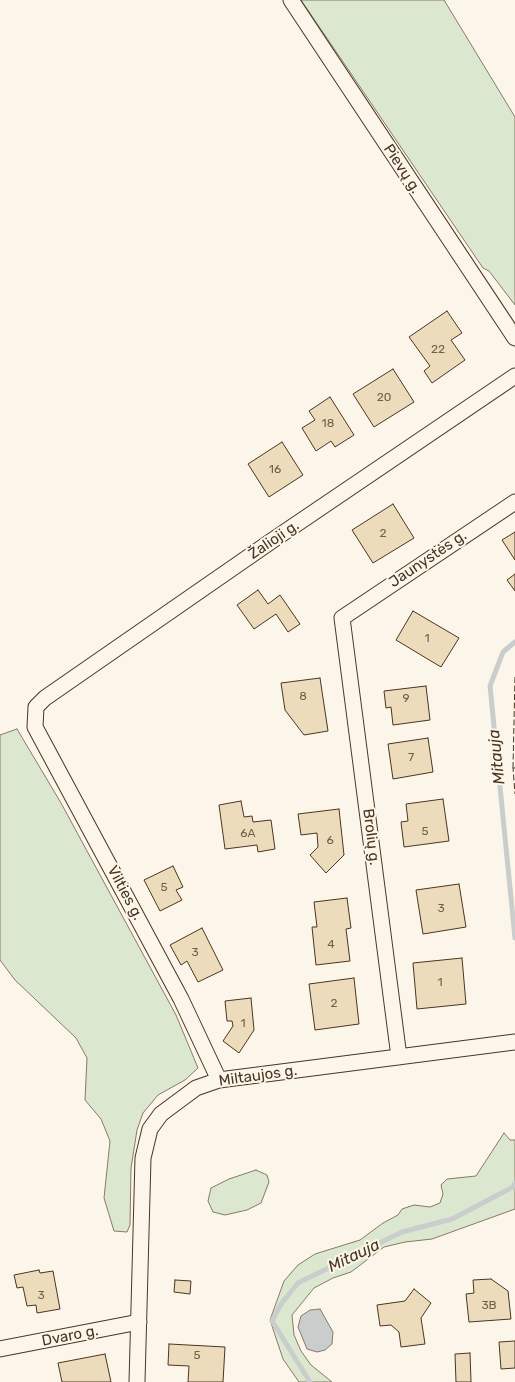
<!DOCTYPE html>
<html>
<head>
<meta charset="utf-8">
<style>
	body { margin:0 }
	canvas { display:block; background:#fbf6e9 }
</style>
</head>
<body>
<canvas width="515" height="1382"></canvas>
<script>
const c = document.querySelector('canvas').getContext('2d');
c.lineJoin = 'round';
function paint(path, color) {
  c.fillStyle = color;
  c.fill(path, 'evenodd');
}
function shape(rows) {
  const path = new Path2D();
  for (const r of rows) {
    path.moveTo(r[0], r[1]);
    for (let i = 2; i < r.length; i += 2) path.lineTo(r[i], r[i + 1]);
  }
  return path;
}
function trace(path, color, width, dash) {
  c.strokeStyle = color;
  c.lineWidth = width;
  c.lineCap = dash ? 'butt' : 'round';
  c.setLineDash(dash || []);
  c.stroke(path);
}
function drawText(font, color, halo, rows, align = 'center') {
  c.font = font + ' Rubik,sans-serif';
  c.lineWidth = 4;
  c.setLineDash([]);
  c.textBaseline = 'middle';
  c.strokeStyle = halo;
  c.fillStyle = color;
  for (const [text, x, y, turn = 0] of rows) {
    c.save();
    c.translate(x, y);
    c.rotate((+turn || 0) * Math.PI / 180);
    c.textAlign = isNaN(turn) ? turn : align;
    if (halo) c.strokeText(text, 0, 0);
    c.fillText(text, 0, 0);
    c.restore();
  }
}
const green = shape([
	[301,0,444,0,515,117,515,305,489,271,483,268,301,0],
	[17,729,61,803,176,1015,198,1068,185,1080,158,1095,143,1113,137,1130,131,1168,130,1225,127,1232,114,1231,104,1198,110,1141,101,1119,85,1100,87,1058,76,1038,15,980,0,960,0,735,17,729],
	[504,1133,510,1140,515,1140,515,1209,432,1239,405,1242,384,1247,351,1272,333,1278,314,1288,292,1315,294,1335,301,1351,311,1365,332,1382,299,1382,283,1359,270,1320,284,1281,298,1265,315,1254,360,1240,383,1223,398,1215,402,1209,414,1205,430,1207,440,1203,443,1194,441,1185,447,1179,476,1176,504,1133],
	[256,1170,267,1175,269,1182,261,1203,247,1210,225,1215,213,1212,208,1201,211,1188,229,1179,256,1170]
]);
paint(green, '#dce7d0');
trace(green, '#887966', 1);
const water = shape([
	[320,1309,333,1332,332,1344,325,1350,317,1352,307,1349,298,1327,301,1316,310,1310,320,1309]
]);
paint(water, '#c9cecd');
trace(water, '#887966', 1);
trace(shape([
	[515,642,503,652,490,686,515,938],
	[310,1382,272,1321,281,1304,298,1283,402,1232,452,1219,513,1187,515,1183]
]), '#c9cecd', 5);
const building = shape([
	[447,311,462,333,451,340,465,360,432,383,424,371,430,366,409,337,447,311],
	[393,369,414,402,374,427,353,394,393,369],
	[330,397,354,435,335,447,331,441,316,451,302,428,315,420,309,411,330,397],
	[282,442,303,475,269,497,248,464,282,442],
	[393,504,414,538,373,563,352,530,393,504],
	[515,532,515,560,502,540,515,532],
	[515,574,515,591,507,580,515,574],
	[258,590,268,604,280,595,300,624,288,632,276,614,254,629,237,605,258,590],
	[413,611,459,638,441,667,396,640,413,611],
	[320,678,328,731,304,735,285,710,281,683,320,678],
	[426,686,430,720,393,725,391,707,386,708,384,691,426,686],
	[428,738,433,772,393,779,388,744,428,738],
	[443,799,449,841,404,847,401,822,408,821,406,804,443,799],
	[241,801,244,817,252,816,253,822,271,820,275,849,258,852,257,845,225,849,219,805,241,801],
	[339,809,344,855,326,873,310,855,318,847,317,833,301,835,298,814,339,809],
	[173,866,183,887,176,890,182,900,160,911,144,880,173,866],
	[459,884,466,927,423,934,416,890,459,884],
	[347,898,351,928,346,929,350,961,316,965,312,927,317,927,314,902,347,898],
	[202,928,223,970,198,982,187,961,181,965,170,945,202,928],
	[462,958,466,1004,417,1009,413,963,462,958],
	[354,978,359,1024,315,1030,309,984,354,978],
	[251,998,254,1030,239,1053,223,1041,233,1026,232,1021,227,1021,225,1001,251,998],
	[39,1270,40,1273,53,1271,60,1309,37,1313,36,1305,27,1306,23,1287,17,1288,14,1275,39,1270],
	[491,1279,508,1291,511,1319,469,1322,466,1294,474,1293,473,1280,491,1279],
	[175,1280,191,1281,190,1294,174,1292,175,1280],
	[414,1289,431,1303,421,1318,425,1344,401,1347,399,1332,391,1325,380,1326,377,1305,405,1301,414,1289],
	[515,1341,515,1368,501,1369,499,1342,515,1341],
	[169,1344,225,1347,223,1382,188,1382,189,1366,168,1365,169,1344],
	[470,1353,471,1382,456,1382,455,1354,470,1353],
	[105,1354,111,1382,62,1382,58,1363,105,1354]
]);
paint(building, '#ecdcbc');
trace(building, '#4a3520', 1);
const street = shape([
	[291,0,515,338],
	[399,1057,342,618,515,502],
	[219,1080,181,999,35,727,36,707,45,698,273,540,515,376],
	[0,1349,139,1322],
	[137,1382,143,1158,150,1129,161,1114,196,1088,219,1080,515,1042]
]);
trace(street, '#4a3520', 17);
trace(street, '#fbf6e9', 15);
trace(shape([
	[513,768,515,676],
	[515,768,513,768,515,794]
]), '#4a3520', 1, [6, 2.5]);
drawText('12px', '#725f47', null, [
	["22",438,350],
	["20",384,398],
	["18",328,424],
	["16",275,470],
	["2",383,534],
	["1",427,639],
	["8",303,697],
	["9",406,699],
	["7",411,758],
	["5",425,832],
	["6A",248,834],
	["6",330,841],
	["5",164,888],
	["3",441,909],
	["4",331,945],
	["3",195,953],
	["1",440,983],
	["2",334,1004],
	["1",243,1024],
	["3",41,1296],
	["3B",489,1306],
	["5",197,1356]
]);
drawText('15px', '#4a3520', '#fbf6e9', [
	["Pievų g.",402,169,57],
	["Žalioji g.",274,540,-34],
	["Jaunystės g.",428,559,-34],
	["Brolių g.",371,837,83],
	["Vilties g.",125,893,62],
	["Miltaujos g.",258,1076,-8],
	["Dvaro g.",70,1336,-11]
]);
drawText('italic 16px', '#4a3520', '#fbf6e9', [
	["Mitauja",497,757,-96],
	["Mitauja",354,1256,-26]
]);
</script>
</body>
</html>
